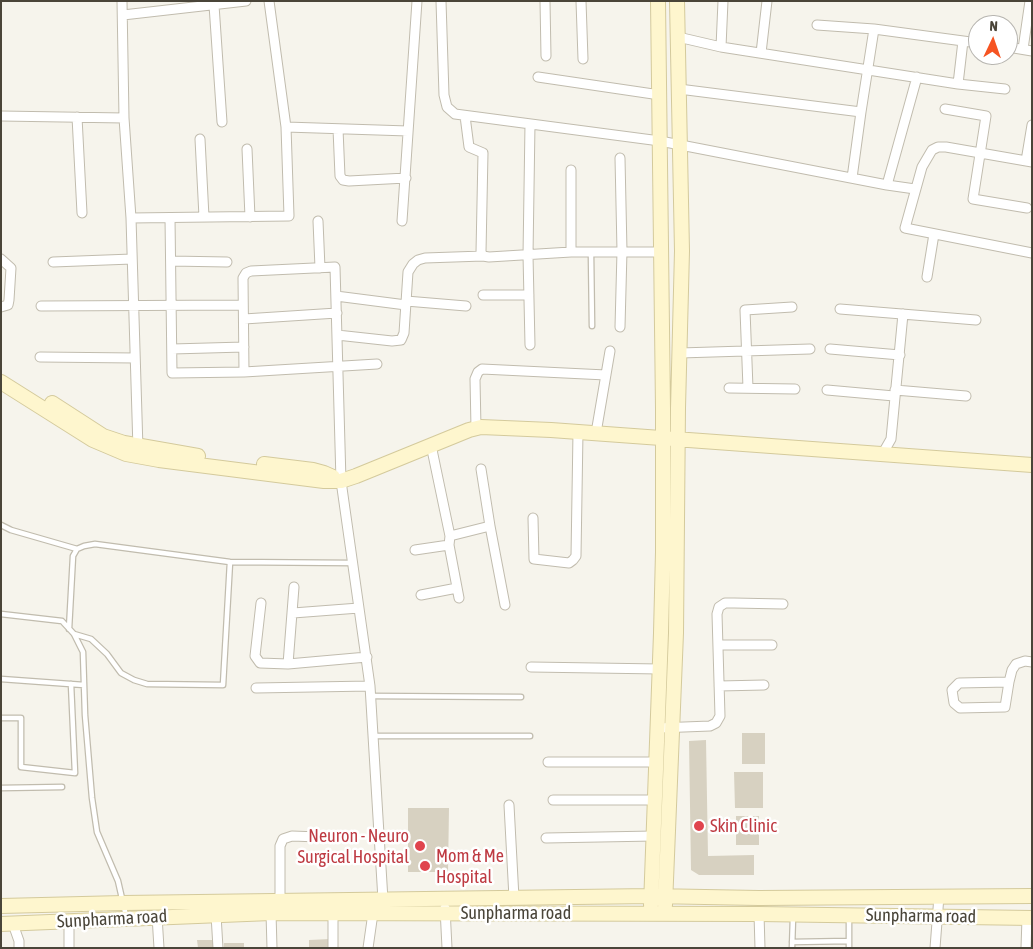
<!DOCTYPE html>
<html>
<head>
<meta charset="utf-8">
<style>
	body { margin:0 }
	#map { position:relative; width:1033px; height:949px; overflow:hidden; background:#f6f4ec; font-family:"Asap Condensed",sans-serif }
	canvas { display:block }
	.frame { position:absolute; inset:0; border:2px solid #4a4539; pointer-events:none }
	.north { position:absolute; left:968px; top:15px; width:50px; height:50px; box-sizing:border-box; background:#fff; border:1px solid #b7b5b0; border-radius:50%; rotate:3deg; font-size:14px; font-weight:700; line-height:20px; text-align:center; color:#4a4539 }
	.north::after { content:''; display:block; margin:auto; width:18px; height:22px; background:#f65422; clip-path:polygon(50% 0,100% 100%,50% 72%,0 100%) }
</style>
</head>
<body>
<div id="map">
<canvas width="1033" height="949"></canvas>
<div class="frame"></div>
<div class="north">N</div>
</div>
<script>
const c = document.querySelector('canvas').getContext('2d');
c.lineJoin = 'round';
function paint(path, color) {
  c.fillStyle = color;
  c.fill(path, 'evenodd');
}
function shape(rows) {
  const path = new Path2D();
  for (const r of rows) {
    path.moveTo(r[0], r[1]);
    for (let i = 2; i < r.length; i += 2) path.lineTo(r[i], r[i + 1]);
  }
  return path;
}
function trace(path, color, width, dash) {
  c.strokeStyle = color;
  c.lineWidth = width;
  c.lineCap = dash ? 'butt' : 'round';
  c.setLineDash(dash || []);
  c.stroke(path);
}
function drawText(font, color, halo, rows, align = 'center') {
  c.font = font + ' "Asap Condensed",sans-serif';
  c.lineWidth = 5;
  c.setLineDash([]);
  c.textBaseline = 'middle';
  c.strokeStyle = halo;
  c.fillStyle = color;
  for (const [text, x, y, turn = 0] of rows) {
    c.save();
    c.translate(x, y);
    c.rotate((+turn || 0) * Math.PI / 180);
    c.textAlign = isNaN(turn) ? turn : align;
    if (halo) c.strokeText(text, 0, 0);
    c.fillText(text, 0, 0);
    c.restore();
  }
}
paint(shape([
	[742,733,765,733,765,764,742,764],
	[706,740,708,856,754,855,754,875,699,875,691,870,689,741],
	[734,772,763,772,763,808,735,808],
	[408,808,449,808,448,872,408,872],
	[736,816,759,816,759,845,736,845],
	[330,939,330,948,309,948,309,940],
	[197,940,214,940,214,948,198,948],
	[224,943,244,943,244,948,224,948]
]), '#d7d1c1');
const lane = shape([
	[591,253,592,326],
	[1,525,11,530,77,549],
	[1,614,62,621,74,634,83,652,85,715,92,798,97,832,118,881,126,916],
	[69,629,73,556,77,549,84,546,95,544,230,562,353,563],
	[74,634,91,639,107,654,121,673,134,680,147,684,223,685,230,562],
	[1,679,84,685],
	[371,696,521,697],
	[1,718,21,718,21,767,75,773,71,684],
	[374,736,530,736],
	[1,788,62,787],
	[792,942,849,941],
	[792,948,793,917],
	[849,948,849,917]
]);
const street = shape([
	[122,1,124,118,131,218,138,449],
	[269,1,286,127,408,131],
	[441,1,444,95,447,107,455,114,660,141,887,185,915,189],
	[545,1,546,56],
	[581,1,583,59],
	[214,5,222,122],
	[123,15,246,1],
	[817,25,874,29],
	[678,37,721,47,958,84,1005,89],
	[721,47,723,1],
	[1008,47,1032,51],
	[1023,49,1030,1],
	[761,53,767,1],
	[538,77,660,95],
	[958,84,963,41],
	[679,89,861,112,874,29,978,43],
	[945,109,986,116,973,199,1027,208],
	[1,116,124,118],
	[465,116,469,147,483,153,481,252,483,256,489,257,571,252,661,252],
	[77,117,82,213],
	[530,124,528,255,530,345],
	[338,129,340,176,343,180,349,181,406,178],
	[200,139,204,217],
	[247,149,250,217],
	[620,158,622,251,620,327],
	[1026,161,1032,125],
	[1032,162,946,147,938,147,932,150,922,167,905,228,1032,253],
	[571,170,571,252],
	[852,178,861,112],
	[887,185,917,77],
	[131,218,289,216,286,127],
	[170,218,172,373,244,372,377,364],
	[318,221,320,268],
	[402,221,417,1],
	[1,259,11,268,9,300,8,305,1,307],
	[171,261,227,262],
	[53,262,132,259],
	[927,277,934,234],
	[483,295,529,295],
	[336,296,406,305],
	[406,301,466,306],
	[41,306,243,305],
	[840,309,976,320],
	[244,319,337,313],
	[337,335,392,341,401,340,404,333,408,272,413,264,418,260,425,258,483,256],
	[172,349,244,347],
	[830,349,900,355],
	[680,353,810,349],
	[40,357,135,358],
	[244,372,243,278,246,273,251,271,335,267,341,481,370,686,383,900],
	[729,388,795,389],
	[748,388,745,310,792,307],
	[827,390,894,396],
	[895,390,966,396],
	[476,428,475,379,478,372,482,369,606,375],
	[596,433,610,351],
	[431,445,450,536],
	[883,453,891,439,903,314],
	[533,518,534,559,569,563,573,560,576,556,578,432],
	[490,526,505,605],
	[415,550,449,545],
	[421,595,457,588],
	[459,598,449,545,450,536,490,526,481,469],
	[261,603,255,656,260,663,288,664,367,657],
	[293,613,359,608],
	[718,645,772,645],
	[288,664,294,587],
	[531,667,660,669],
	[1009,682,959,683,952,690,954,703,960,708,1005,707,1009,682,1012,670,1016,664,1025,661,1032,662],
	[719,686,764,685],
	[256,688,370,686],
	[658,728,710,726,716,723,720,716,717,614,719,607,725,603,734,603,783,604],
	[548,762,656,762],
	[553,800,655,800],
	[509,805,514,898],
	[546,838,654,836],
	[280,901,280,846,283,839,292,836,319,837],
	[445,908,447,948],
	[271,913,272,948],
	[333,913,333,948],
	[759,914,760,948],
	[216,915,218,948],
	[157,916,159,948],
	[69,922,69,948],
	[13,924,19,941,19,948],
	[368,948,373,913],
	[935,948,939,896],
	[1026,948,1027,918]
]);
const secondary = shape([
	[1,382,93,440,126,454,159,460,324,481,341,481,356,476,469,430,481,427,551,430,1032,465],
	[52,403,103,436,124,443,198,456],
	[264,464,313,470,324,473,333,477],
	[651,905,661,633,663,552,663,409,658,1],
	[665,905,676,633,678,408,682,251,677,1],
	[1,906,123,903,651,896,759,898,1032,896],
	[1,924,271,913,759,914,1032,918]
]);
trace(lane, '#c1bcae', 7);
trace(street, '#c1bcae', 11);
trace(secondary, '#d4ca9c', 16);
trace(lane, '#fff', 4.5);
trace(street, '#fff', 9);
trace(secondary, '#fef6ce', 14);
for (const [x, y, r, color] of [
	[699,826,6,"#e0444e"],
	[420,846,6,"#e0444e"],
	[425,866,6,"#e0444e"]
]) {
  const dot = new Path2D();
  dot.arc(x, y, r, 0, 2 * Math.PI);
  c.fillStyle = color;
  c.fill(dot);
  trace(dot, '#fff', 2);
}
drawText('18px', '#be3a42', '#fff', [
	["Skin Clinic",710,826],
	["Neuron - Neuro",409,836,"right"],
	["Surgical Hospital",409,857,"right"],
	["Mom & Me",436,856],
	["Hospital",436,877]
], 'left');
drawText('18px', '#4a4539', '#fff', [
	["Sunpharma road",516,913],
	["Sunpharma road",921,916,1],
	["Sunpharma road",112,919,-3]
]);
</script>
</body>
</html>
